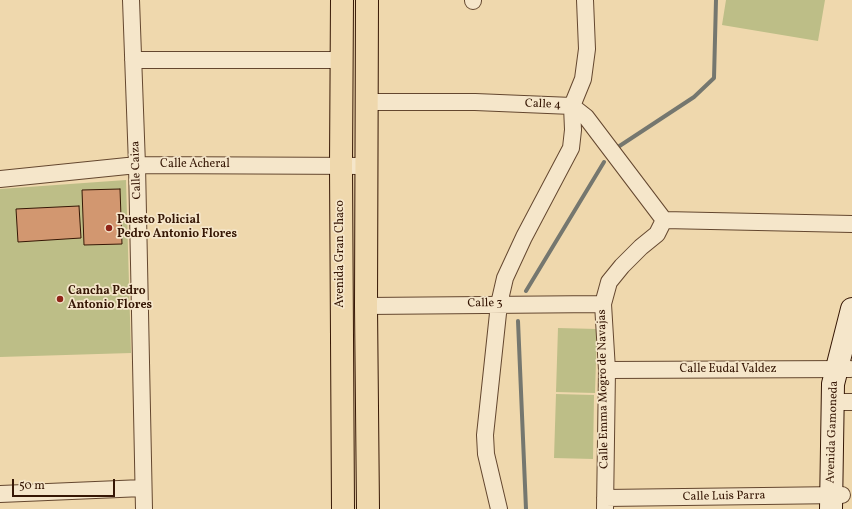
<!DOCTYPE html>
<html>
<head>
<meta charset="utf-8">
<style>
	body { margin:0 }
	#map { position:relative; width:852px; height:509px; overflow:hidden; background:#efd8ad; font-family:Vollkorn,serif }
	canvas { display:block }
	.scale { position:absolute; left:12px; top:479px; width:103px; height:18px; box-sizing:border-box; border:2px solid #361705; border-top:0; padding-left:5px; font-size:12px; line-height:14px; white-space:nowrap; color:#361705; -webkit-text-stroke:3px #f5e6ca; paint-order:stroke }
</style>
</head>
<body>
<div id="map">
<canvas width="852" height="509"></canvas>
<div class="scale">50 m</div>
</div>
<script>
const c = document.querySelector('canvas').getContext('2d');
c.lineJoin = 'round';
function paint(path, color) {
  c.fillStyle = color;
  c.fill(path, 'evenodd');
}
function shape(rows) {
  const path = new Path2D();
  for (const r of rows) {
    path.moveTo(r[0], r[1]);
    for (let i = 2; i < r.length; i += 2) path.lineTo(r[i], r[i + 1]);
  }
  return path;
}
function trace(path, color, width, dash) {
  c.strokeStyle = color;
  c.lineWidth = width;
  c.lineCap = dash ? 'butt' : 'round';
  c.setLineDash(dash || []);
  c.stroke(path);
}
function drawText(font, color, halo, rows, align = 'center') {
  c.font = font + ' Vollkorn,serif';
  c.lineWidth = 3.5;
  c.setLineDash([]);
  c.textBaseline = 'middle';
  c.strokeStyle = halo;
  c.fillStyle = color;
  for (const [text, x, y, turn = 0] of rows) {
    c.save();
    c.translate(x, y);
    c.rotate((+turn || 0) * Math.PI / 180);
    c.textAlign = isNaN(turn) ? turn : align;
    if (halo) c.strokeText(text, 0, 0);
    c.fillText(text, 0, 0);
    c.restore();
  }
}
paint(shape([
	[726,0,825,0,818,41,722,25],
	[126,180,131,353,0,357,0,189],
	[558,328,597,329,595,393,556,392],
	[556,394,594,395,593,459,554,458]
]), '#bdbe87');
trace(shape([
	[618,147,694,97,714,78,716,0],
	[526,291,604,162],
	[518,321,526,509]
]), '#75776f', 4);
const building = shape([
	[120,189,122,244,84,245,82,190,120,189],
	[79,206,81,238,18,242,16,209,79,206]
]);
paint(building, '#d29770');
trace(building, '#361705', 1);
const street = shape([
	[131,0,137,165,144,509],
	[473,0,473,1],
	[133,60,342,60],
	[367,102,475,102,572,106,586,117,664,220],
	[0,179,137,165,367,166],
	[664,220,852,224],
	[366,306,603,304],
	[607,370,850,369],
	[843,402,852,402],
	[0,494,143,488],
	[605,498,842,495],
	[499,509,486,454,485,435,499,304,505,278,524,237,571,148,573,130,572,106,583,79,587,49,585,0],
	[605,509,607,370,603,304,609,282,622,266,641,247,657,234,664,220]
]);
const secondary = shape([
	[831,509,833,384,852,309]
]);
const primary = shape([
	[342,0,341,166,343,509],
	[367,0,366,306,368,509]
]);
trace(street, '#64472f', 18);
trace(secondary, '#361705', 24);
trace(primary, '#361705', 24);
trace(street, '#f5e6ca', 16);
trace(secondary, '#f5e6ca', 22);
trace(primary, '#efd8ad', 22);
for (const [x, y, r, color] of [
	[109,228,4,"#8f2418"],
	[60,299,4,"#8f2418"]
]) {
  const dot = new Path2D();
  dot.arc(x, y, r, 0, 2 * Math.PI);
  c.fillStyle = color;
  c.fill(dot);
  trace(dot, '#f5e6ca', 1.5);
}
drawText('12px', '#361705', '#f5e6ca', [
	["Calle 4",543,105,2],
	["Calle Acheral",195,165],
	["Calle Caiza",137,170,-92],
	["Avenida Gran Chaco",341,254,-90],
	["Calle 3",485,304,-1],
	["Calle Eudal Valdez",728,370],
	["Calle Emma Mogro de Navajas",604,389,-91],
	["Avenida Gamoneda",833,432,-88],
	["Calle Luis Parra",724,497,-1]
]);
drawText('bold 12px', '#361705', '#f5e6ca', [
	["Puesto Policial",117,221],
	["Pedro Antonio Flores",117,235],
	["Cancha Pedro",68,292],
	["Antonio Flores",68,306]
], 'left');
</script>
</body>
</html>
